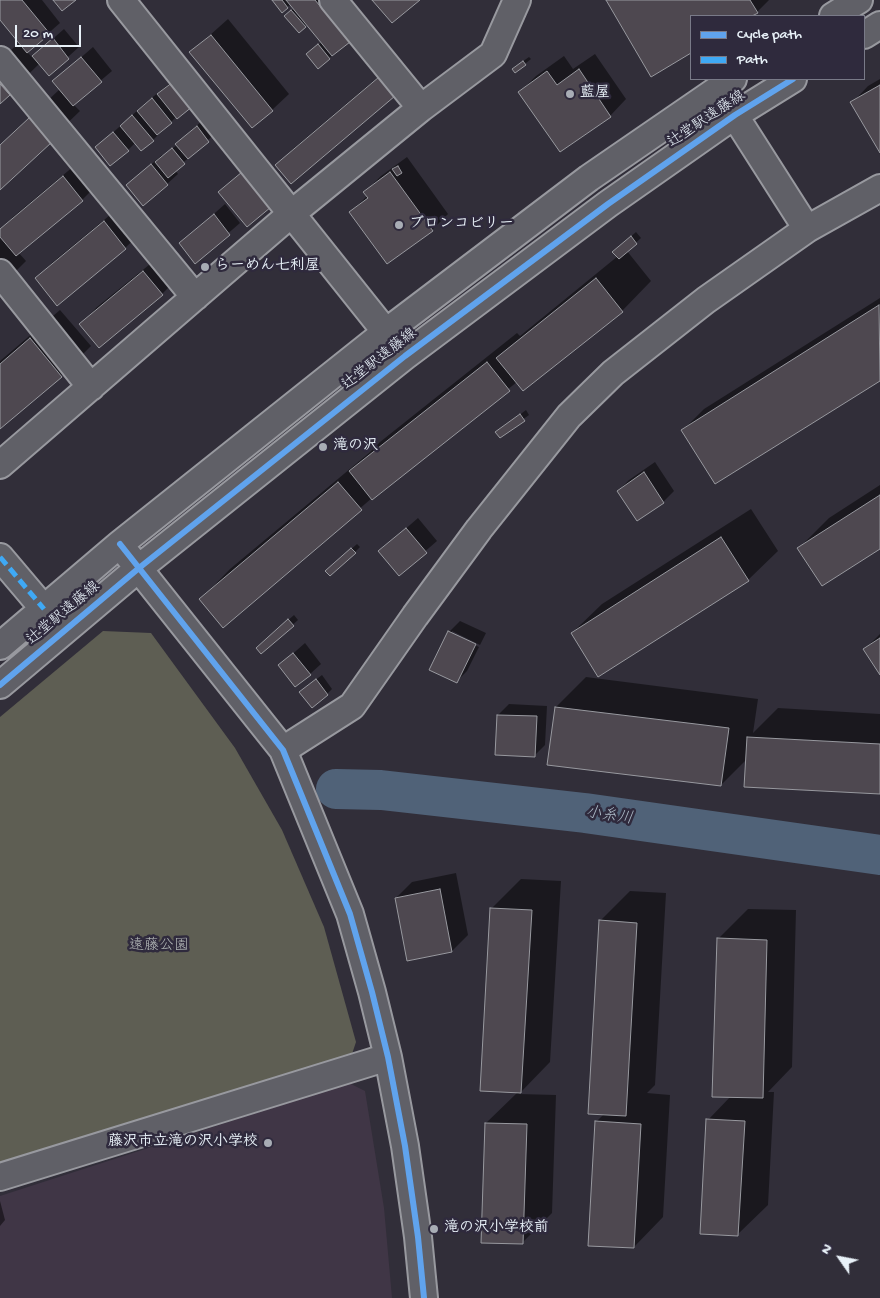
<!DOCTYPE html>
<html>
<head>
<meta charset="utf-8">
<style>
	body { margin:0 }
	#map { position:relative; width:880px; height:1298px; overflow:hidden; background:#312e39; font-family:"Gochi Hand",sans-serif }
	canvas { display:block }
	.legend { position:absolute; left:690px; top:15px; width:175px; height:65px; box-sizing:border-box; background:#2f2a3d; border:1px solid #797a88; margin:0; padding:6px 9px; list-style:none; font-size:15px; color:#e8f1f8 }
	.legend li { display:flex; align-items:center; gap:10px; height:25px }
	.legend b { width:25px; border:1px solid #797a88 }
	.north { position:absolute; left:815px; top:1233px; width:50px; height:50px; -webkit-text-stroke:4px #2f2a3d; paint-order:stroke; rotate:303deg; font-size:14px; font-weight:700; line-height:20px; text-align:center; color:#e8f1f8 }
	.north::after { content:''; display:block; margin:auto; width:18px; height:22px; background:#e8f1f8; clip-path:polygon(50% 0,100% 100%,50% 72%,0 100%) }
	.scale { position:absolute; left:15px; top:25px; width:66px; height:22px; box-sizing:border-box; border:2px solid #e8f1f8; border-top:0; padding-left:6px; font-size:15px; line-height:18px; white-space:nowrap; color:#e8f1f8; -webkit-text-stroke:4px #2f2a3d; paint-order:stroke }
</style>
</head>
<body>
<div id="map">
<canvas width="880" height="1298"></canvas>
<ul class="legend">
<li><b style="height:6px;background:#60a3ed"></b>Cycle path</li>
<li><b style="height:6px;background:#3fa9f5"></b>Path</li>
</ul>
<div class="north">N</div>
<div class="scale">20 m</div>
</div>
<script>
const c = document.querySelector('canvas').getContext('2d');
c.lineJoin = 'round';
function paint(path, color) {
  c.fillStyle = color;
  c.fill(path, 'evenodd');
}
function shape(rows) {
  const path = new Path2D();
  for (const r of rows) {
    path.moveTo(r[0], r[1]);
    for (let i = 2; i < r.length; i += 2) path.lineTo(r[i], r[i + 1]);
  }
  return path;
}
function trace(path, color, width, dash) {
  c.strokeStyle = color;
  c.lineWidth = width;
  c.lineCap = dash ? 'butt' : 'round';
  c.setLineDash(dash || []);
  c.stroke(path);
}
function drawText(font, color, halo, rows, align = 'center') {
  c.font = font + ' "Gochi Hand","Klee One",sans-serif';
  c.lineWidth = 5;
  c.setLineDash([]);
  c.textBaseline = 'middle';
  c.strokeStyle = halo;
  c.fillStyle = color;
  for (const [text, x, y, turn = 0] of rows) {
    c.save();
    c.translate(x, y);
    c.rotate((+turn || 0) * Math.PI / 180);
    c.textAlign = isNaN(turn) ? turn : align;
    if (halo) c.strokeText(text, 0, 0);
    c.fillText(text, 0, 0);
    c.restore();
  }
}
paint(shape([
	[349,1083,365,1091,384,1208,392,1298,0,1298,0,1196]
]), '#403646');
paint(shape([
	[103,631,151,633,235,748,282,830,324,927,356,1042,351,1057,0,1164,0,717]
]), '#5e5e53');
paint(shape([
	[0,0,42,0,60,23,27,52,32,57,64,29,79,47,49,74,40,63,0,102,0,60,20,42,0,18],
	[273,0,345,0,365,25,329,58,312,49,322,42,307,24,305,26,291,11,294,8,291,4,282,11],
	[607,0,769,0,757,12,750,16,691,16,691,51,652,75],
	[228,19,289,94,272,110,191,52],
	[93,47,112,71,73,104,80,111,0,188,0,145,60,89,54,81],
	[595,54,626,99,610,116,520,92,536,76,564,56,573,69],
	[529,57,531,59,516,71,519,64],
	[396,62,394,95,277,165,293,149],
	[184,72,177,116,153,140,135,143,128,150,97,147,149,100],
	[880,79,880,150,852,103,868,86],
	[208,116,219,130,175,170,178,174,167,184,128,185,162,155,163,156,178,144,188,133],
	[407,157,448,214,432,230,351,212,367,196,365,192,381,176],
	[80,161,98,184,82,200,18,252,26,261,0,287,0,230,14,216],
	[225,204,240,223,195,262,180,244],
	[121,206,142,232,125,248,57,304,36,279,53,262],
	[636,232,641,238,627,251,651,281,622,311,517,382,372,498,223,626,201,599,230,569,369,453,380,442,517,333,520,336,618,256,619,247],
	[160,256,178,278,162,294,81,324,97,307],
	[880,298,880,379,716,483,683,430,704,409],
	[60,310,91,346,61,376,0,428,0,361],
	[526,410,529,415,500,436,497,432],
	[655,462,674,491,663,502,637,519,618,491,629,480],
	[880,485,880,548,799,548,829,518],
	[751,509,778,551,748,580,572,633,602,604],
	[418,518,437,541,399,574,380,551],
	[357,544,360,547,355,552,332,566],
	[294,615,298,620,261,653,262,643],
	[460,621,486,633,480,645,452,631,452,634,479,647,467,671,456,682,449,632],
	[880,634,880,673,865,649],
	[305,643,321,664,310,674,280,665],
	[322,675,332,689,327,694,306,687],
	[586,677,758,699,753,733,778,708,880,714,880,793,747,759,721,785,556,707],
	[509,704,547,706,545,745,534,756,498,715],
	[456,873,468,935,452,951,396,898,412,882],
	[521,879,561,881,550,1062,519,1094,556,1095,552,1213,522,1243,486,1123,518,1092,491,909],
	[630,891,666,893,655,1085,647,1093,670,1095,663,1217,634,1247,596,1122,605,1113,600,921],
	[748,909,796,910,792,1067,768,1092,774,1092,768,1205,738,1234,708,1120,731,1096,718,939],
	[0,1201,5,1220,0,1226]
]), '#0007');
trace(shape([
	[336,789,381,790,585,813,880,855]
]), '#506278', 40);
const building = shape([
	[0,0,22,0,50,34,27,53,0,20,0,0],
	[53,0,76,0,62,11,53,0],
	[272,0,282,0,288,8,282,13,272,0],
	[286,0,315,0,350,42,332,56,286,0],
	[372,0,420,0,392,23,372,0],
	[606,0,750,0,758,13,752,16,691,16,691,53,651,77,606,0],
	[291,10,306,27,299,33,284,16,291,10],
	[211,35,273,111,252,128,189,52,211,35],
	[53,38,69,59,49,76,32,56,53,38],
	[318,44,330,59,318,69,306,54,318,44],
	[81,57,102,82,73,106,52,81,81,57],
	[523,61,526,65,515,73,512,69,523,61],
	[579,69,611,117,560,152,518,92,547,71,557,85,579,69],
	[379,77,395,96,291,184,275,165,379,77],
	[173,82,193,106,177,119,157,94,173,82],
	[0,84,10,95,0,104,0,84],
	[880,85,880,153,850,102,880,85],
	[152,98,172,123,157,135,137,111,152,98],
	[132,115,154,141,141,151,120,126,132,115],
	[29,118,52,142,0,190,0,145,29,118],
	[197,126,209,142,188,159,175,144,197,126],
	[113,132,129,151,110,166,95,147,113,132],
	[172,148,185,164,168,178,155,162,172,148],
	[151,164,168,185,143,206,126,185,151,164],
	[398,166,402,173,397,176,392,169,398,166],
	[248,167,277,202,247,227,218,192,248,167],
	[390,172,433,231,387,264,349,212,368,198,363,192,390,172],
	[63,176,83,201,16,256,0,237,0,229,63,176],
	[214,214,230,235,195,264,179,243,214,214],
	[104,221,126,249,57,306,35,278,104,221],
	[631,236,637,244,619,259,612,252,631,236],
	[143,271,163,295,99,348,79,324,143,271],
	[596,278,623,312,523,391,496,358,596,278],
	[879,305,880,381,715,484,681,430,879,305],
	[30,338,62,377,0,429,0,364,30,338],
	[487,362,510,391,372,500,349,471,487,362],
	[520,414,525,421,500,438,495,432,520,414],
	[644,472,664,503,637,521,617,491,644,472],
	[338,482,362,510,223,628,199,599,338,482],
	[880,495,880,549,822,586,797,548,880,495],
	[406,528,427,553,399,576,378,551,406,528],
	[721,537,749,581,598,677,571,633,721,537],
	[351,548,356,553,330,576,325,571,351,548],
	[288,619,294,626,261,654,256,648,288,619],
	[448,631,476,644,457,683,429,670,448,631],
	[880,638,880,675,863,649,880,638],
	[293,653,311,675,295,687,278,665,293,653],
	[316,679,328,695,312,708,299,692,316,679],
	[555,707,729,728,721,786,547,765,555,707],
	[497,715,537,716,535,757,495,755,497,715],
	[747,737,880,744,880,794,744,787,747,737],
	[440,889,452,952,407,961,395,898,440,889],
	[490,908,532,910,521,1093,480,1091,490,908],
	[599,920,637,923,626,1116,588,1114,599,920],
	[717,938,767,940,763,1098,712,1097,717,938],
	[706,1119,745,1121,738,1236,700,1234,706,1119],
	[595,1121,641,1124,634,1248,588,1246,595,1121],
	[485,1123,527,1124,523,1244,481,1243,485,1123]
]);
paint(building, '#4e4850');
trace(building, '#98999f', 1);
const minor = shape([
	[121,0,397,346],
	[333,0,421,108],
	[833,16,859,0],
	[864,35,880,25],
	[0,60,195,297],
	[726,102,807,229],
	[0,273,91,387],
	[0,465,291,214,421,108,493,54,517,0],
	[127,554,283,750,350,914,372,992,388,1057,405,1146,418,1237,424,1298],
	[0,557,44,609],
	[0,646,120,544,386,332,589,178,733,79],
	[0,685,139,568,405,356,608,204,735,115,793,79],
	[283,750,352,706,415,616,479,529,569,416,613,373,706,300,807,229,880,188],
	[0,1177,388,1057]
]);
trace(minor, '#98999f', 30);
trace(minor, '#606067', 26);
trace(shape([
	[0,557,44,609]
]), '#3fa9f5', 5, [10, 5]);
trace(shape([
	[120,544,283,750,319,838,350,914,372,992,388,1057,405,1146,418,1237,424,1298],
	[0,685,139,568,405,356,608,204,735,115,793,79]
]), '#60a3ed', 6);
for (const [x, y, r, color] of [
	[570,94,5,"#a8adb5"],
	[399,225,5,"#a8adb5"],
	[205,267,5,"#a8adb5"],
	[323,447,5,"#a8adb5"],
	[268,1143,5,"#a8adb5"],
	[434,1229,5,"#a8adb5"]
]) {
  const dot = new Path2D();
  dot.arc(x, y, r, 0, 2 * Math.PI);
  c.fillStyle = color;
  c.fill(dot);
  trace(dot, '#2f2a3d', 2);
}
drawText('bold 15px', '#e8f1f8', '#2f2a3d', [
	["藍屋",580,94],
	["ブロンコビリー",409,225],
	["らーめん七利屋",215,267],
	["滝の沢",333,447],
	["藤沢市立滝の沢小学校",258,1143,"right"],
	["滝の沢小学校前",444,1229]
], 'left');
drawText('15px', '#e8f1f8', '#2f2a3d', [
	["辻堂駅遠藤線",707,120,-34],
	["辻堂駅遠藤線",380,360,-38],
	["辻堂駅遠藤線",64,614,-40]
]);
drawText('15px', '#b4b9b8', '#2f2a3d', [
	["遠藤公園",159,947]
]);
drawText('italic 16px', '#acbac7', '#2f2a3d', [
	["小糸川",609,817,8]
]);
</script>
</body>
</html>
